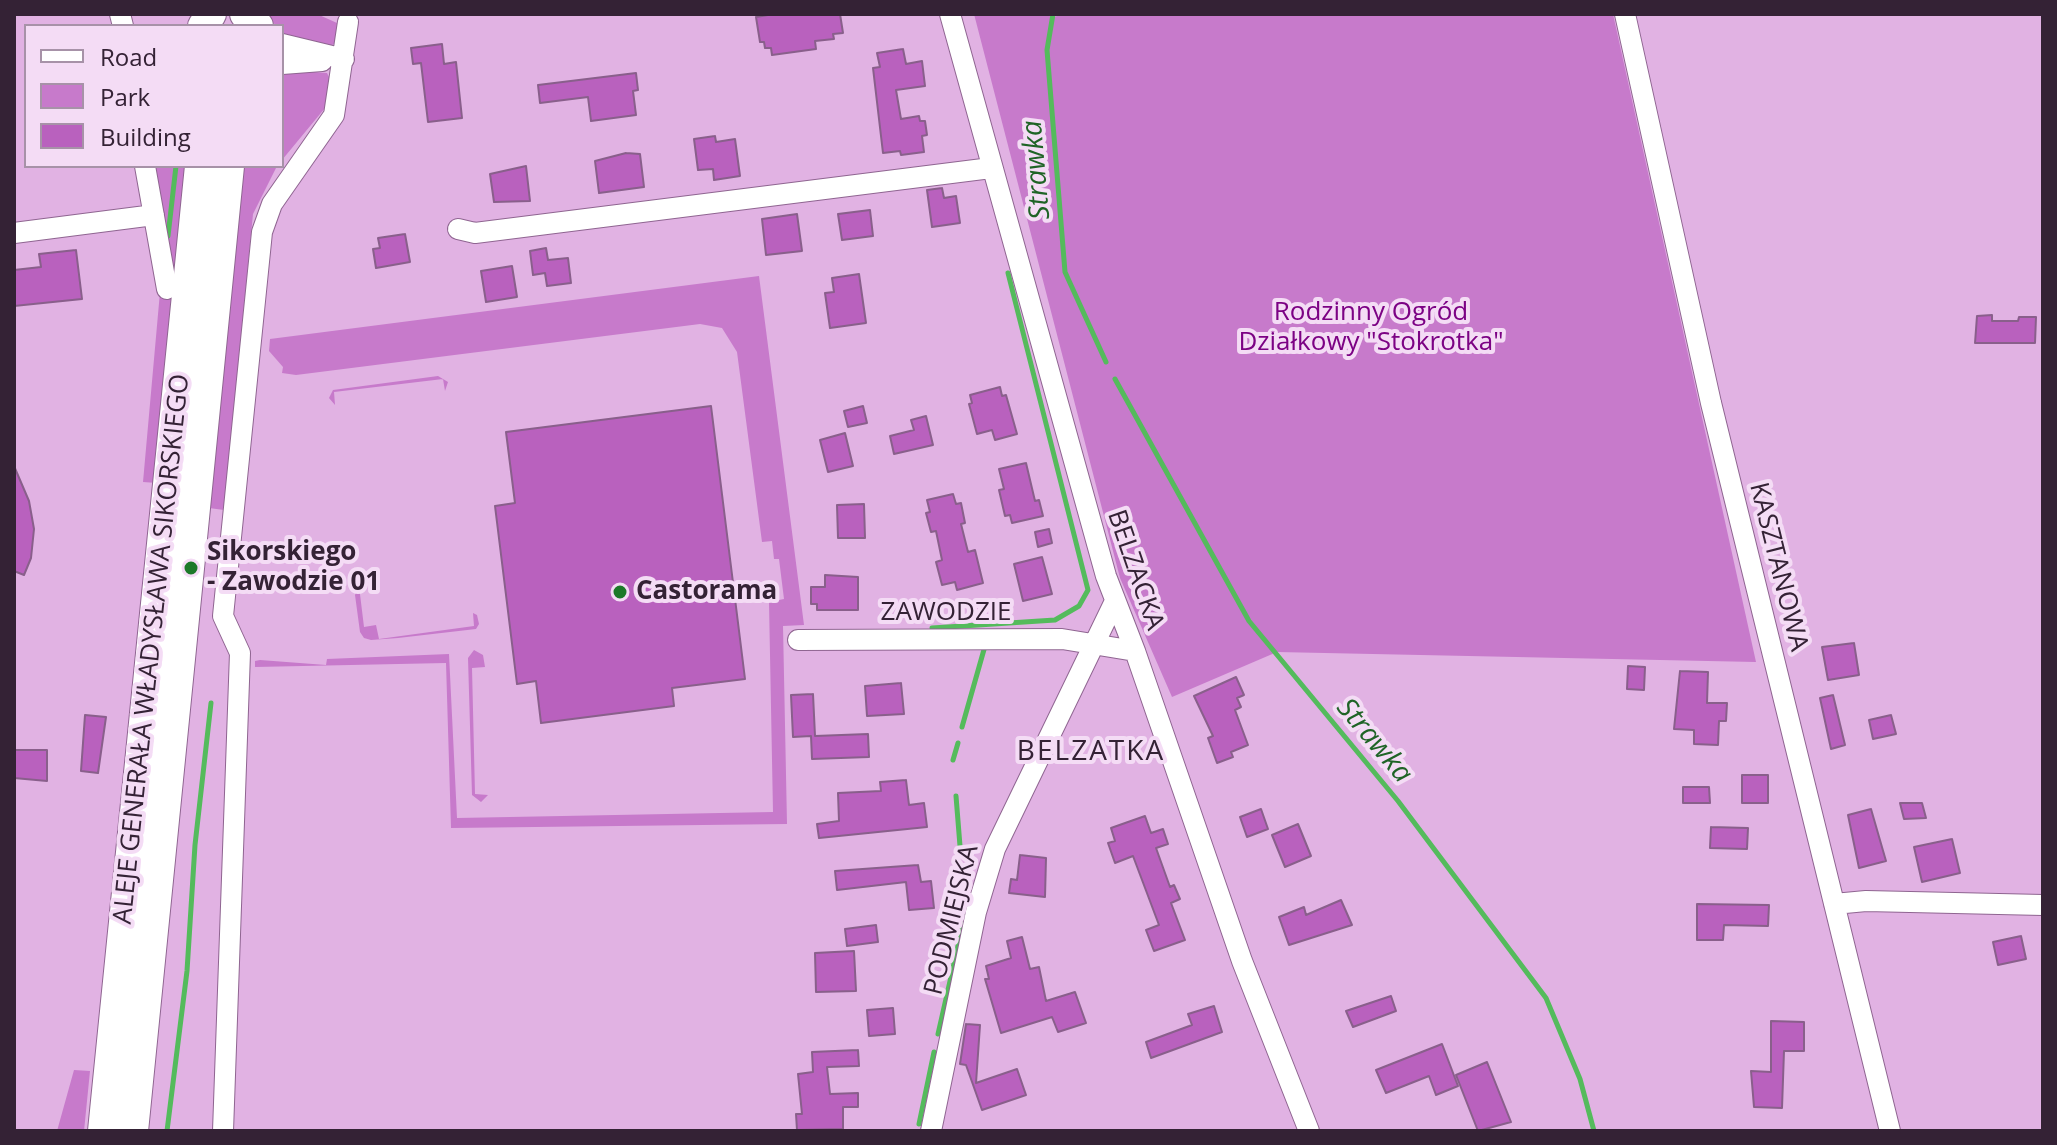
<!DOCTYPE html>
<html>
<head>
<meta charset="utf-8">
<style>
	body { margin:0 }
	#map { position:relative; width:2057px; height:1145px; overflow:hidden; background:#e1b2e3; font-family:"Open Sans",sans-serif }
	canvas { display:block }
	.frame { position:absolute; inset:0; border:16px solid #342235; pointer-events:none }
	.legend { position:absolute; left:24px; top:24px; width:260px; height:144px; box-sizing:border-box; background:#f4dcf5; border:2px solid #a792a8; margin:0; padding:10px 14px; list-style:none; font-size:24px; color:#342235 }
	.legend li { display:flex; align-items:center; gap:16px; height:40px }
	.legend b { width:40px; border:2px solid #a792a8 }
</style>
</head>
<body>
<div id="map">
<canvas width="2057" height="1145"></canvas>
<div class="frame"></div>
<ul class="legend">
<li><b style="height:10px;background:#fff"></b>Road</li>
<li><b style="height:22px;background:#c77acb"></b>Park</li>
<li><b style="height:22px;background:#b961be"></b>Building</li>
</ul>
</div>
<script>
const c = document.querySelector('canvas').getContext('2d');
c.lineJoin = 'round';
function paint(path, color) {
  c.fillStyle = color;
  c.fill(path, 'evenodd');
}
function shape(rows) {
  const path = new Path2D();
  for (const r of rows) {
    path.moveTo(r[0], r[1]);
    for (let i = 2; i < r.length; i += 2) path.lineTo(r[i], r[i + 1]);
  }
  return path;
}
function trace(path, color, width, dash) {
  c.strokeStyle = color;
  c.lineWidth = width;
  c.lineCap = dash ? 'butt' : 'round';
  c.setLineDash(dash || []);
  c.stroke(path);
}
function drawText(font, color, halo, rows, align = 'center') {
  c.font = font + ' "Open Sans",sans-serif';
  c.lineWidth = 8;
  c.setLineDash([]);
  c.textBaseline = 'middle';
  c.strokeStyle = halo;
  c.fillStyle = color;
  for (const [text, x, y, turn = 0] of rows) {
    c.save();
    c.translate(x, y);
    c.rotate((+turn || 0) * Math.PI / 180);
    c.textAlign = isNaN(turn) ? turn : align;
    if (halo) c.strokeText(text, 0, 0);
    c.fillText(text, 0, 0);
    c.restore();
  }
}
paint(shape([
	[267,14,317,14,337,23,335,43,331,46,287,37,282,34,282,26,276,26],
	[974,14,1050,14,1050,18,1064,14,1613,14,1756,662,1277,652,1172,697,1120,578],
	[299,71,327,73,330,79,325,108,282,160,282,75],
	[153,166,189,166,157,483,143,482,160,292],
	[239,166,277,166,253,214,224,510,209,508],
	[759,276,804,625,783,626,787,824,451,828,446,663,255,667,255,661,260,660,326,665,327,659,449,654,457,818,773,812,769,602,784,599,779,559,774,559,772,541,762,542,737,352,722,328,700,324,296,375,282,373,283,367,269,351,270,339],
	[438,376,448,382,445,391,443,379,334,392,335,405,329,398,333,390],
	[359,586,364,627,376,625,379,639,474,626,473,613,477,615,479,624,476,629,398,638,371,640,364,638,360,632,355,595],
	[474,650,483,655,485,667,472,668,475,794,488,795,481,802,472,795,468,658],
	[74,1070,90,1071,84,1131,57,1131]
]), '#c77acb');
trace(shape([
	[1053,14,1047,50,1065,272,1106,362],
	[168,236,176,166],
	[1115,379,1249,621,1398,801,1546,998,1580,1079,1594,1131],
	[932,628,1055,620,1079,606,1088,590,1008,273],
	[962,727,985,646],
	[953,760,958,743],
	[956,796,960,846],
	[938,1034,960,937,965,900,963,868],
	[919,1124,934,1052],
	[167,1131,187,971,195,845,211,703]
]), '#54bb5c', 5);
const building = shape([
	[774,14,840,14,843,33,833,34,834,39,815,41,816,49,772,55,771,48,765,48,764,42,760,42,756,17,774,14],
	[442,44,444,64,456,62,462,118,428,122,421,63,413,64,411,48,442,44],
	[903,49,906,64,922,61,925,86,896,90,901,119,919,116,920,121,925,121,927,135,922,136,924,152,901,155,900,151,883,153,873,68,880,67,877,53,903,49],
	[636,73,638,90,633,91,636,115,591,121,588,97,540,103,538,85,636,73],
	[715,136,716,142,735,139,740,176,714,180,713,169,698,170,694,139,715,136],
	[626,153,640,154,644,187,599,193,595,161,626,153],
	[526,166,530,201,494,202,490,174,526,166],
	[942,188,944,198,956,196,960,223,932,227,927,190,942,188],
	[870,210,873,236,842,240,838,214,870,210],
	[797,214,802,251,766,255,762,219,797,214],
	[405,234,410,262,376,268,373,249,380,248,378,238,405,234],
	[546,248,548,260,568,258,571,283,547,286,545,273,533,275,530,251,546,248],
	[76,250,82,299,14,306,14,270,41,267,39,254,76,250],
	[512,266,517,297,486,302,481,271,512,266],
	[859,274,866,323,830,328,825,293,834,292,832,278,859,274],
	[1992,315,1992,321,2018,321,2019,317,2036,317,2035,343,1975,343,1977,316,1992,315],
	[1000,387,1002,396,1006,395,1017,434,995,440,992,430,977,434,969,404,972,403,970,395,1000,387],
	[711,406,745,679,672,688,674,706,541,723,536,681,517,684,495,506,515,503,506,432,711,406],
	[863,406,867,423,848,427,844,411,863,406],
	[926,416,933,445,894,454,890,436,914,430,911,420,926,416],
	[845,433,853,466,828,472,820,440,845,433],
	[1026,463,1035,501,1039,500,1043,516,1012,523,1010,515,1005,516,999,490,1004,489,999,469,1026,463],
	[14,466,29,501,34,529,31,558,24,575,14,571,14,466],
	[953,494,956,504,961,503,965,523,961,524,968,552,975,550,983,583,957,590,955,582,942,585,936,562,942,560,936,531,931,532,926,513,930,512,927,500,953,494],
	[864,504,865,538,838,538,837,505,864,504],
	[1049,529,1052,543,1038,547,1035,532,1049,529],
	[1042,557,1052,594,1023,601,1014,564,1042,557],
	[825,575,858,577,858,610,817,610,817,604,811,604,811,587,825,587,825,575],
	[1854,643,1859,675,1828,680,1822,647,1854,643],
	[1628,666,1645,667,1644,690,1627,689,1628,666],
	[1680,671,1708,672,1707,703,1727,703,1726,721,1719,721,1718,745,1694,744,1694,730,1674,729,1680,671],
	[1236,677,1244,695,1237,698,1241,707,1235,710,1248,745,1231,752,1233,757,1217,763,1208,738,1213,736,1194,696,1236,677],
	[901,683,904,714,867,716,865,686,901,683],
	[813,694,815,736,868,734,869,757,812,759,811,736,793,737,791,695,813,694],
	[1833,695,1845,745,1831,749,1820,698,1833,695],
	[85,715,106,717,98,773,81,771,85,715],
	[1891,715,1896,734,1873,739,1869,720,1891,715],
	[14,750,47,750,47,781,14,778,14,750],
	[1742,775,1768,775,1768,803,1742,803,1742,775],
	[906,780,909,805,924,803,927,827,819,838,817,824,839,821,838,793,881,791,880,782,906,780],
	[1683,787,1709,787,1710,803,1683,803,1683,787],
	[1900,803,1922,803,1926,818,1904,819,1900,803],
	[1261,809,1268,829,1247,837,1240,817,1261,809],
	[1871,809,1886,861,1859,868,1848,815,1871,809],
	[1145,816,1151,833,1163,829,1168,844,1156,848,1170,887,1174,885,1180,899,1171,903,1185,940,1154,951,1146,930,1159,925,1133,856,1115,863,1108,843,1115,841,1111,828,1145,816],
	[1298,824,1311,856,1285,867,1272,835,1298,824],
	[1711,827,1748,828,1747,849,1710,848,1711,827],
	[1952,839,1960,873,1922,882,1914,847,1952,839],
	[1020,855,1046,858,1045,897,1009,893,1011,879,1017,880,1020,855],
	[918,865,921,882,931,881,934,908,909,910,906,882,837,890,835,871,918,865],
	[1341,900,1352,925,1289,945,1279,917,1304,907,1306,915,1341,900],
	[1697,904,1769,905,1768,926,1724,925,1723,940,1697,940,1697,904],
	[876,925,878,942,847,946,845,929,876,925],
	[2021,936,2026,959,1998,965,1993,942,2021,936],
	[1022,937,1030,969,1039,967,1046,1001,1075,992,1086,1023,1058,1032,1052,1017,1001,1033,985,979,989,979,986,966,1011,958,1007,941,1022,937],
	[854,951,856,991,816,992,815,953,854,951],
	[1391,996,1396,1011,1353,1027,1346,1011,1391,996],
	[1214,1006,1222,1032,1151,1058,1146,1042,1192,1025,1188,1014,1214,1006],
	[893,1008,895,1034,869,1036,867,1010,893,1008],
	[1771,1021,1804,1022,1804,1051,1784,1051,1782,1108,1754,1107,1751,1071,1771,1072,1771,1021],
	[966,1024,980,1025,976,1083,1017,1069,1026,1095,982,1110,966,1065,960,1064,966,1024],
	[1442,1044,1458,1086,1436,1095,1429,1076,1386,1093,1376,1070,1442,1044],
	[858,1050,859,1066,827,1067,830,1094,858,1093,858,1107,843,1107,843,1129,797,1130,796,1114,802,1114,798,1074,813,1072,812,1052,858,1050],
	[1487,1062,1511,1122,1478,1131,1456,1075,1487,1062]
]);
paint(building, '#b961be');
trace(building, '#895f8b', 2);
const street = shape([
	[120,14,123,26],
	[950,14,1106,576,1135,651,1242,961,1309,1131],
	[1625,14,1711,403,1890,1131],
	[282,44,344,59],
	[282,64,322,61],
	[145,166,167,289],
	[458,229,475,233,991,168],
	[14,233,154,215],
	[798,640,1062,639,1135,651],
	[1834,904,1866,901,2043,905],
	[223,1131,240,653,223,616,262,232,272,204,334,115,348,22],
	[931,1131,976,912,995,849,1115,601]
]);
const secondary = shape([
	[245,14,258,26],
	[203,26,211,14],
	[103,1131,200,166],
	[133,1131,229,166]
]);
trace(street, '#8f6591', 22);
trace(secondary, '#8f6591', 32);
trace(street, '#fff', 20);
trace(secondary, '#fff', 30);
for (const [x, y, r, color] of [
	[191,568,8,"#1c7929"],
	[620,592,8,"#1c7929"]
]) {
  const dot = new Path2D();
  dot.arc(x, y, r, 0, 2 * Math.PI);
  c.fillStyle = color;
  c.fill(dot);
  trace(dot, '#f4dcf5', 3);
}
drawText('26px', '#7c0284', '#f4dcf5', [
	["Rodzinny Ogród",1371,313],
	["Działkowy \"Stokrotka\"",1371,343]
]);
drawText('bold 26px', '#342235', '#f4dcf5', [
	["Sikorskiego",207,553],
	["- Zawodzie 01",207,583],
	["Castorama",636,592]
], 'left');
drawText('26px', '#342235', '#f4dcf5', [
	["KASZTANOWA",1778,567,76],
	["BELZACKA",1135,570,71],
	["ZAWODZIE",946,613],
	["ALEJE GENERAŁA WŁADYSŁAWA SIKORSKIEGO",152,649,-84],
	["PODMIEJSKA",952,920,-76]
]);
drawText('italic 28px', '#1f6426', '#f4dcf5', [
	["Strawka",1037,170,-95],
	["Strawka",1374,741,50]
]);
c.letterSpacing = '2px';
drawText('28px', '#342235', '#f4dcf5', [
	["BELZATKA",1091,752]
]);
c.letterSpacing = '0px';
</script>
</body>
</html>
